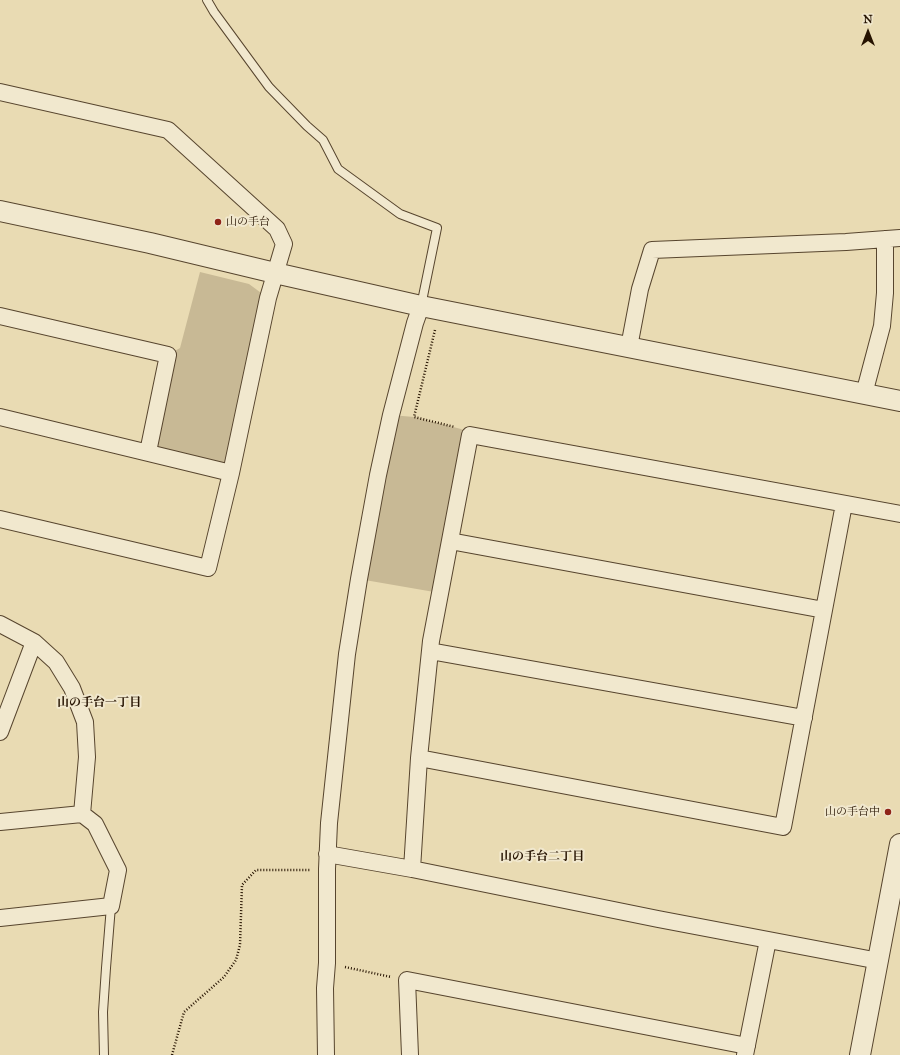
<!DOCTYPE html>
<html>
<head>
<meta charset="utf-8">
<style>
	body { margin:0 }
	#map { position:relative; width:900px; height:1055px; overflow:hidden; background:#e9dbb3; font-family:"IM FELL Great Primer",serif }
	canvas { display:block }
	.north { position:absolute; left:848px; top:12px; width:40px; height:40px; -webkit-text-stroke:3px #f1e8ce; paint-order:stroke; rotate:0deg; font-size:11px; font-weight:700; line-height:16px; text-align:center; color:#261301 }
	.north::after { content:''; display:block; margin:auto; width:14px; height:18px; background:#261301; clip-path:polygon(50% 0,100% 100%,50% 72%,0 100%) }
</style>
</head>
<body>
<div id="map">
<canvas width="900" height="1055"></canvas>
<div class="north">N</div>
</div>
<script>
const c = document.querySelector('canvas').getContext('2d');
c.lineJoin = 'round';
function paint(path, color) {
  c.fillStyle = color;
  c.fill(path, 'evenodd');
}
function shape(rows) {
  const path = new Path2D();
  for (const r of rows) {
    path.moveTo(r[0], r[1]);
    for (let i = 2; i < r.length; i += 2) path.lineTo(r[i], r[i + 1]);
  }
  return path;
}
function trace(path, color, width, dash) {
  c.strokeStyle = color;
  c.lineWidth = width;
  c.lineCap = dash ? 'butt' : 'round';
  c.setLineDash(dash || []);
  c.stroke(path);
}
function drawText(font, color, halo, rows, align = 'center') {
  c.font = font + ' "IM FELL Great Primer","Noto Serif JP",serif';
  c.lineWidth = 4;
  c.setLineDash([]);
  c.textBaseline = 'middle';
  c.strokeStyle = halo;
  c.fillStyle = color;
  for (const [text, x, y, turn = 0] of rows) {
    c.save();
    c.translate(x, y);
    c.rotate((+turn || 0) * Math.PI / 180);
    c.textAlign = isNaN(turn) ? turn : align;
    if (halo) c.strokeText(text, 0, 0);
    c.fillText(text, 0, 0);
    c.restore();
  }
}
paint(shape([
	[200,272,249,284,268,298,231,473,148,452,168,355,180,348],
	[391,415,414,417,461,429,470,435,440,593,359,579]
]), '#c8b995');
const service = shape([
	[207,0,214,12,269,87,307,126,323,140,338,169,400,214,437,228,421,306],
	[104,1055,103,1012,106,968,111,906]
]);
const minor = shape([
	[0,92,168,130,277,229,284,244,268,298,231,473,208,568,0,519],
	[0,316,168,355,148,452],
	[629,347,640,289,652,250,846,242,900,238],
	[864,394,882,326,885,293,885,239],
	[0,417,231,473],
	[450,541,824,610],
	[0,624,34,642,56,662,72,688,85,722,87,757,82,814],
	[430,651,804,718],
	[0,732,34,642],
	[419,758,783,827,844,504],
	[0,822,82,814,95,824,118,870,111,906,0,918],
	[327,854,412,869,658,919,879,961],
	[412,869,419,758,431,641,470,435,900,514],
	[326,1055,325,988,327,963,327,869,329,823,347,654,359,579,378,475,391,415,415,323,421,306],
	[410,1055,407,980,747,1046],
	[745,1055,768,940]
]);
const tertiary = shape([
	[0,211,150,243,275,273,421,306,900,401],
	[860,1055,900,844]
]);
trace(service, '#57452e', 10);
trace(minor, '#57452e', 18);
trace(tertiary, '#57452e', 22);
trace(shape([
	[435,330,414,417,455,427],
	[345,967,391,977],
	[172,1055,184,1012,224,977,236,960,240,945,242,885,256,870,310,870]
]), '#261301', 2.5, [1, 2]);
trace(service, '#f1e8ce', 8);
trace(minor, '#f1e8ce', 16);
trace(tertiary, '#f1e8ce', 20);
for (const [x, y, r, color] of [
	[218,222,4,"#8f2418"],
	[888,812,4,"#8f2418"]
]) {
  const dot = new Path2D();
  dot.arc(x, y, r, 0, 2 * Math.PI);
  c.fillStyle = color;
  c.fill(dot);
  trace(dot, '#f1e8ce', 1.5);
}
drawText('11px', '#261301', '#f1e8ce', [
	["山の手台",226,222],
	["山の手台中",880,812,"right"]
], 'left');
drawText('bold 12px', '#261301', '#f1e8ce', [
	["山の手台一丁目",99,703],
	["山の手台二丁目",542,857]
]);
</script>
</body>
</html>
